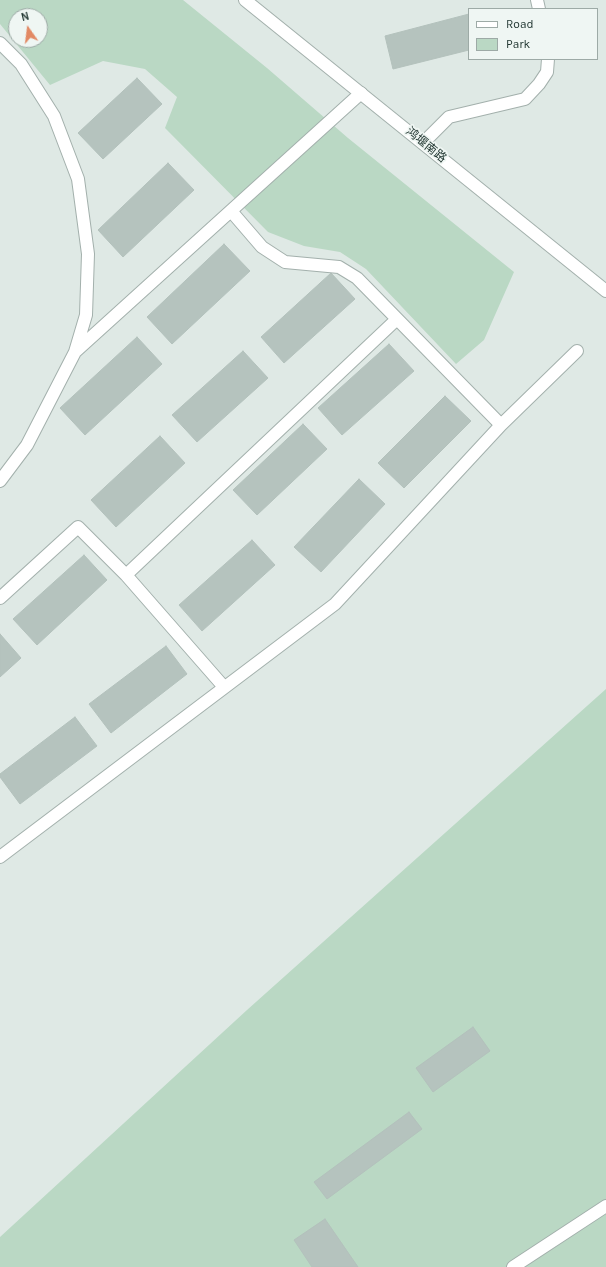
<!DOCTYPE html>
<html>
<head>
<meta charset="utf-8">
<style>
	body { margin:0 }
	#map { position:relative; width:606px; height:1267px; overflow:hidden; background:#dfe9e5; font-family:Karla,sans-serif }
	canvas { display:block }
	.legend { position:absolute; left:468px; top:8px; width:130px; height:52px; box-sizing:border-box; background:#eff6f3; border:1px solid #9daaa6; margin:0; padding:5px 7px; list-style:none; font-size:12px; color:#223732 }
	.legend li { display:flex; align-items:center; gap:8px; height:20px }
	.legend b { width:20px; border:1px solid #9daaa6 }
	.north { position:absolute; left:8px; top:8px; width:40px; height:40px; box-sizing:border-box; background:#eff6f3; border:1px solid #9daaa6; border-radius:50%; rotate:346deg; font-size:11px; font-weight:700; line-height:16px; text-align:center; color:#223732 }
	.north::after { content:''; display:block; margin:auto; width:14px; height:18px; background:#e28964; clip-path:polygon(50% 0,100% 100%,50% 72%,0 100%) }
</style>
</head>
<body>
<div id="map">
<canvas width="606" height="1267"></canvas>
<ul class="legend">
<li><b style="height:5px;background:#fff"></b>Road</li>
<li><b style="height:11px;background:#bad8c4"></b>Park</li>
</ul>
<div class="north">N</div>
</div>
<script>
const c = document.querySelector('canvas').getContext('2d');
c.lineJoin = 'round';
function paint(path, color) {
  c.fillStyle = color;
  c.fill(path, 'evenodd');
}
function shape(rows) {
  const path = new Path2D();
  for (const r of rows) {
    path.moveTo(r[0], r[1]);
    for (let i = 2; i < r.length; i += 2) path.lineTo(r[i], r[i + 1]);
  }
  return path;
}
function trace(path, color, width, dash) {
  c.strokeStyle = color;
  c.lineWidth = width;
  c.lineCap = dash ? 'butt' : 'round';
  c.setLineDash(dash || []);
  c.stroke(path);
}
function drawText(font, color, halo, rows, align = 'center') {
  c.font = font + ' Karla,"Noto Sans SC",sans-serif';
  c.lineWidth = 3.5;
  c.setLineDash([]);
  c.textBaseline = 'middle';
  c.strokeStyle = halo;
  c.fillStyle = color;
  for (const [text, x, y, turn = 0] of rows) {
    c.save();
    c.translate(x, y);
    c.rotate((+turn || 0) * Math.PI / 180);
    c.textAlign = isNaN(turn) ? turn : align;
    if (halo) c.strokeText(text, 0, 0);
    c.fillText(text, 0, 0);
    c.restore();
  }
}
paint(shape([
	[0,0,183,0,267,68,348,138,514,272,484,340,456,364,366,269,340,252,304,246,268,232,165,128,177,97,145,69,103,61,50,85,0,24],
	[16,16,40,16,40,40,16,40],
	[606,689,606,1267,0,1267,0,1237,247,1010]
]), '#bad8c4');
const building = shape([
	[469,14,469,50,393,69,385,36,469,14],
	[137,78,162,104,103,159,78,133,137,78],
	[168,163,194,190,123,257,98,230,168,163],
	[224,244,250,271,172,344,147,317,224,244],
	[331,273,355,299,284,363,261,337,331,273],
	[137,337,162,364,85,435,60,408,137,337],
	[389,344,414,371,342,435,318,408,389,344],
	[243,351,268,378,197,442,172,415,243,351],
	[445,396,471,421,404,488,378,463,445,396],
	[303,424,327,449,257,515,233,490,303,424],
	[160,436,185,463,116,527,91,500,160,436],
	[359,479,385,504,321,572,294,547,359,479],
	[252,540,275,565,202,631,179,605,252,540],
	[84,555,107,580,37,645,13,619,84,555],
	[0,634,21,658,0,677,0,634],
	[166,646,187,674,111,733,89,704,166,646],
	[75,717,97,746,20,804,0,777,0,774,75,717],
	[473,1027,490,1051,433,1092,416,1068,473,1027],
	[409,1112,422,1129,327,1199,314,1182,409,1112],
	[325,1219,358,1267,312,1267,294,1240,325,1219]
]);
paint(building, '#b5c3be');
trace(building, '#b3c1bc', 1);
const minor = shape([
	[537,0,539,9],
	[0,43,21,64,54,116,78,179,88,254,86,315,75,352,27,445,0,481],
	[423,143,449,117,525,99,539,84,547,72,548,59],
	[231,211,262,247,285,262,339,267,357,278,501,425],
	[76,351,361,93],
	[126,575,397,319],
	[0,598,78,527,126,575,224,687],
	[0,857,335,604,501,425,577,351],
	[513,1267,606,1206]
]);
const tertiary = shape([
	[245,0,606,291]
]);
trace(minor, '#a3b0ac', 14);
trace(tertiary, '#a3b0ac', 14);
trace(minor, '#fff', 12);
trace(tertiary, '#fff', 12);
drawText('12px', '#223732', '#eff6f3', [
	["鸿堰南路",426,145,39]
]);
</script>
</body>
</html>
